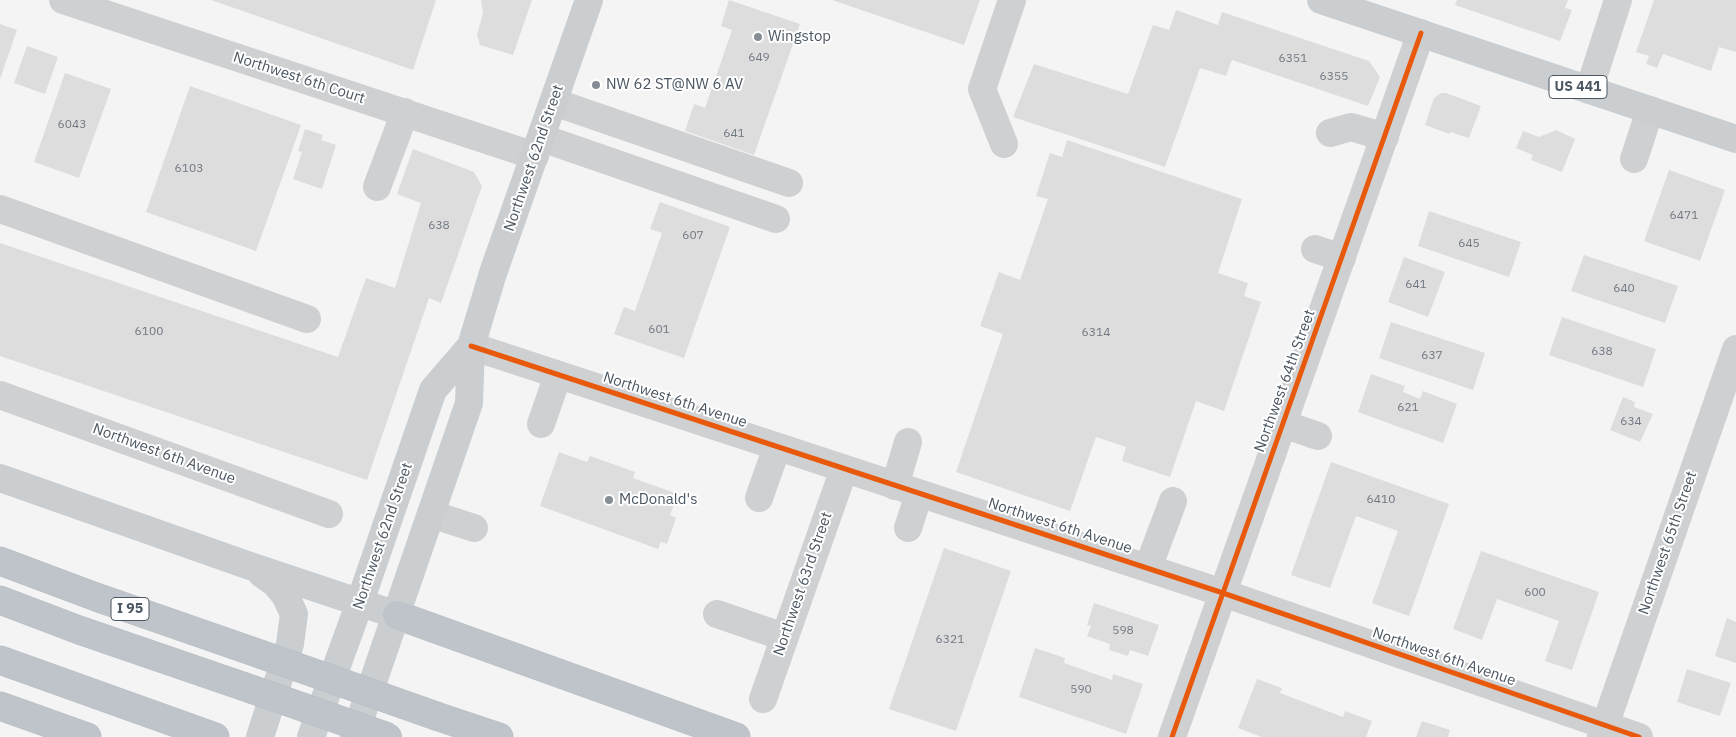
<!DOCTYPE html>
<html>
<head>
<meta charset="utf-8">
<style>
	body { margin:0 }
	canvas { display:block; background:#f4f4f4 }
</style>
</head>
<body>
<canvas width="1736" height="737"></canvas>
<script>
const c = document.querySelector('canvas').getContext('2d');
c.lineJoin = 'round';
function paint(path, color) {
  c.fillStyle = color;
  c.fill(path, 'evenodd');
}
function shape(rows) {
  const path = new Path2D();
  for (const r of rows) {
    path.moveTo(r[0], r[1]);
    for (let i = 2; i < r.length; i += 2) path.lineTo(r[i], r[i + 1]);
  }
  return path;
}
function trace(path, color, width, dash) {
  c.strokeStyle = color;
  c.lineWidth = width;
  c.lineCap = dash ? 'butt' : 'round';
  c.setLineDash(dash || []);
  c.stroke(path);
}
function drawText(font, color, halo, rows, align = 'center') {
  c.font = font + ' "IBM Plex Sans",sans-serif';
  c.lineWidth = 4;
  c.setLineDash([]);
  c.textBaseline = 'middle';
  c.strokeStyle = halo;
  c.fillStyle = color;
  for (const [text, x, y, turn = 0] of rows) {
    c.save();
    c.translate(x, y);
    c.rotate((+turn || 0) * Math.PI / 180);
    c.textAlign = isNaN(turn) ? turn : align;
    if (halo) c.strokeText(text, 0, 0);
    c.fillText(text, 0, 0);
    c.restore();
  }
}
paint(shape([
	[211,0,436,0,413,70],
	[481,0,532,0,513,55,480,45,477,35,483,13],
	[729,0,800,24,754,155,685,131,694,104,705,108,732,30,721,26],
	[832,0,980,0,964,45],
	[1457,0,1568,0,1565,8,1572,10,1560,41,1455,5],
	[1654,0,1736,0,1736,52,1719,47,1711,71,1663,54,1657,68,1646,64,1649,56,1636,52],
	[1176,10,1218,25,1222,12,1369,61,1380,77,1368,106,1232,60,1226,76,1200,68,1165,167,1013,117,1034,64,1128,94,1153,25,1169,30],
	[0,24,17,30,0,79],
	[27,46,58,57,45,94,14,83],
	[65,73,111,89,79,178,34,162],
	[190,86,301,125,256,251,146,212],
	[1441,93,1446,93,1481,106,1469,138,1450,132,1449,134,1425,125,1434,98],
	[305,129,323,135,321,140,336,145,322,189,293,179,302,152,298,151],
	[1556,130,1575,139,1562,172,1531,160,1533,155,1516,148,1523,131,1539,137],
	[1067,140,1242,199,1218,273,1248,283,1244,296,1261,302,1224,411,1196,401,1170,477,1122,461,1126,447,1096,437,1070,511,956,472,1003,334,980,326,999,272,1020,280,1048,199,1036,196,1050,153,1062,157],
	[413,149,474,172,482,186,441,303,429,298,367,480,0,356,0,243,338,357,366,278,395,288,421,203,397,194],
	[1669,170,1725,190,1700,261,1644,241],
	[660,202,730,227,684,358,614,334,624,307,635,311,662,233,650,229],
	[1429,211,1521,242,1509,277,1418,246],
	[1584,255,1678,286,1665,323,1571,291],
	[1404,257,1445,272,1428,317,1388,302],
	[1562,317,1656,349,1643,387,1549,355],
	[1391,322,1485,353,1473,390,1379,358],
	[1371,374,1405,386,1403,392,1420,399,1423,391,1457,404,1443,443,1358,412],
	[1623,397,1635,402,1634,407,1653,414,1640,442,1610,430],
	[559,452,587,462,590,456,635,472,633,478,678,494,670,515,676,518,667,544,661,542,658,549,540,506],
	[1331,462,1449,504,1409,616,1372,603,1398,531,1356,516,1330,588,1291,575],
	[944,548,1011,571,956,731,889,709],
	[1481,551,1599,592,1572,670,1545,661,1559,621,1497,599,1482,640,1453,629],
	[1094,603,1159,625,1148,656,1130,650,1128,656,1109,650,1110,644,1087,636,1091,626,1087,625],
	[1727,618,1736,622,1736,663,1715,656],
	[1035,648,1065,658,1064,663,1112,680,1113,674,1143,684,1126,734,1019,697],
	[1687,669,1731,683,1720,716,1677,702],
	[1257,679,1282,688,1280,693,1343,717,1345,711,1372,721,1366,737,1262,737,1238,728],
	[1422,721,1450,730,1448,737,1416,737]
]), '#ddddde');
const highway = shape([
	[0,561,96,597,260,654],
	[0,600,79,630,251,689],
	[397,615,736,737],
	[0,660,215,737],
	[0,706,87,737],
	[439,717,499,737]
]);
trace(highway, '#b9bec3', 29);
trace(shape([
	[63,0,535,156],
	[1589,90,1618,0],
	[554,102,789,183],
	[1330,133,1351,127,1385,137],
	[542,138,776,219],
	[1004,144,982,89,1012,0],
	[1634,159,1650,110],
	[377,187,405,112],
	[0,209,307,319],
	[1315,249,1342,258],
	[471,346,1223,593,1639,737],
	[0,395,329,514],
	[541,424,558,375],
	[1283,424,1318,436],
	[895,486,908,442],
	[759,498,777,447],
	[431,514,474,528],
	[908,528,919,494],
	[1148,568,1173,501],
	[717,614,784,637],
	[763,699,844,469],
	[1172,737,1421,33],
	[1601,737,1736,349]
]), '#ced0d2', 28);
trace(shape([
	[1321,0,1736,139],
	[0,478,250,566,397,615],
	[260,737,290,644,294,614,285,595,275,583,262,574],
	[311,737,360,602,433,390,471,346],
	[354,737,469,403,471,346,493,273,589,0]
]), '#caced1', 28);
trace(highway, '#bec4c9', 28);
const highwayBridge = shape([
	[260,654,439,717],
	[251,689,388,737]
]);
trace(highwayBridge, '#b9bec3', 29, []);
trace(highwayBridge, '#bec4c9', 28);
trace(shape([
	[471,346,1223,593,1639,737],
	[1172,737,1421,33]
]), '#e8590c', 5);
for (const [x, y, r, color] of [
	[758,37,5,"#868d94"],
	[596,85,5,"#868d94"],
	[609,500,5,"#868d94"]
]) {
  const dot = new Path2D();
  dot.arc(x, y, r, 0, 2 * Math.PI);
  c.fillStyle = color;
  c.fill(dot);
  trace(dot, '#fff', 2);
}
drawText('12px', '#707881', null, [
	["649",759,58],
	["6351",1293,59],
	["6355",1334,77],
	["6043",72,125],
	["641",734,134],
	["6103",189,169],
	["6471",1684,216],
	["638",439,226],
	["607",693,236],
	["645",1469,244],
	["641",1416,285],
	["640",1624,289],
	["601",659,330],
	["6100",149,332],
	["6314",1096,333],
	["638",1602,352],
	["637",1432,356],
	["621",1408,408],
	["634",1631,422],
	["6410",1381,500],
	["600",1535,593],
	["598",1123,631],
	["6321",950,640],
	["590",1081,690]
]);
for (const [x, y, w] of [
	[1578,87,58],
	[130,609,38]
]) {
  const box = new Path2D();
  box.roundRect(x - w / 2, y - 11.5, w, 23, 4);
  c.fillStyle = '#fff';
  c.fill(box);
  trace(box, '#4a5661', 1);
}
drawText('bold 14px', '#4a5661', null, [
	["US 441",1578,87],
	["I 95",130,609]
]);
drawText('15px', '#4a5661', '#fff', [
	["Wingstop",768,37],
	["NW 62 ST@NW 6 AV",606,85],
	["McDonald's",619,500]
], 'left');
drawText('15px', '#4a5661', '#fff', [
	["Northwest 6th Court",299,78,18],
	["Northwest 62nd Street",534,158,-71],
	["Northwest 64th Street",1285,381,-70],
	["Northwest 6th Avenue",675,400,18],
	["Northwest 6th Avenue",164,454,20],
	["Northwest 6th Avenue",1060,526,18],
	["Northwest 62nd Street",383,536,-71],
	["Northwest 65th Street",1668,543,-71],
	["Northwest 63rd Street",803,584,-71],
	["Northwest 6th Avenue",1444,657,19]
]);
</script>
</body>
</html>
